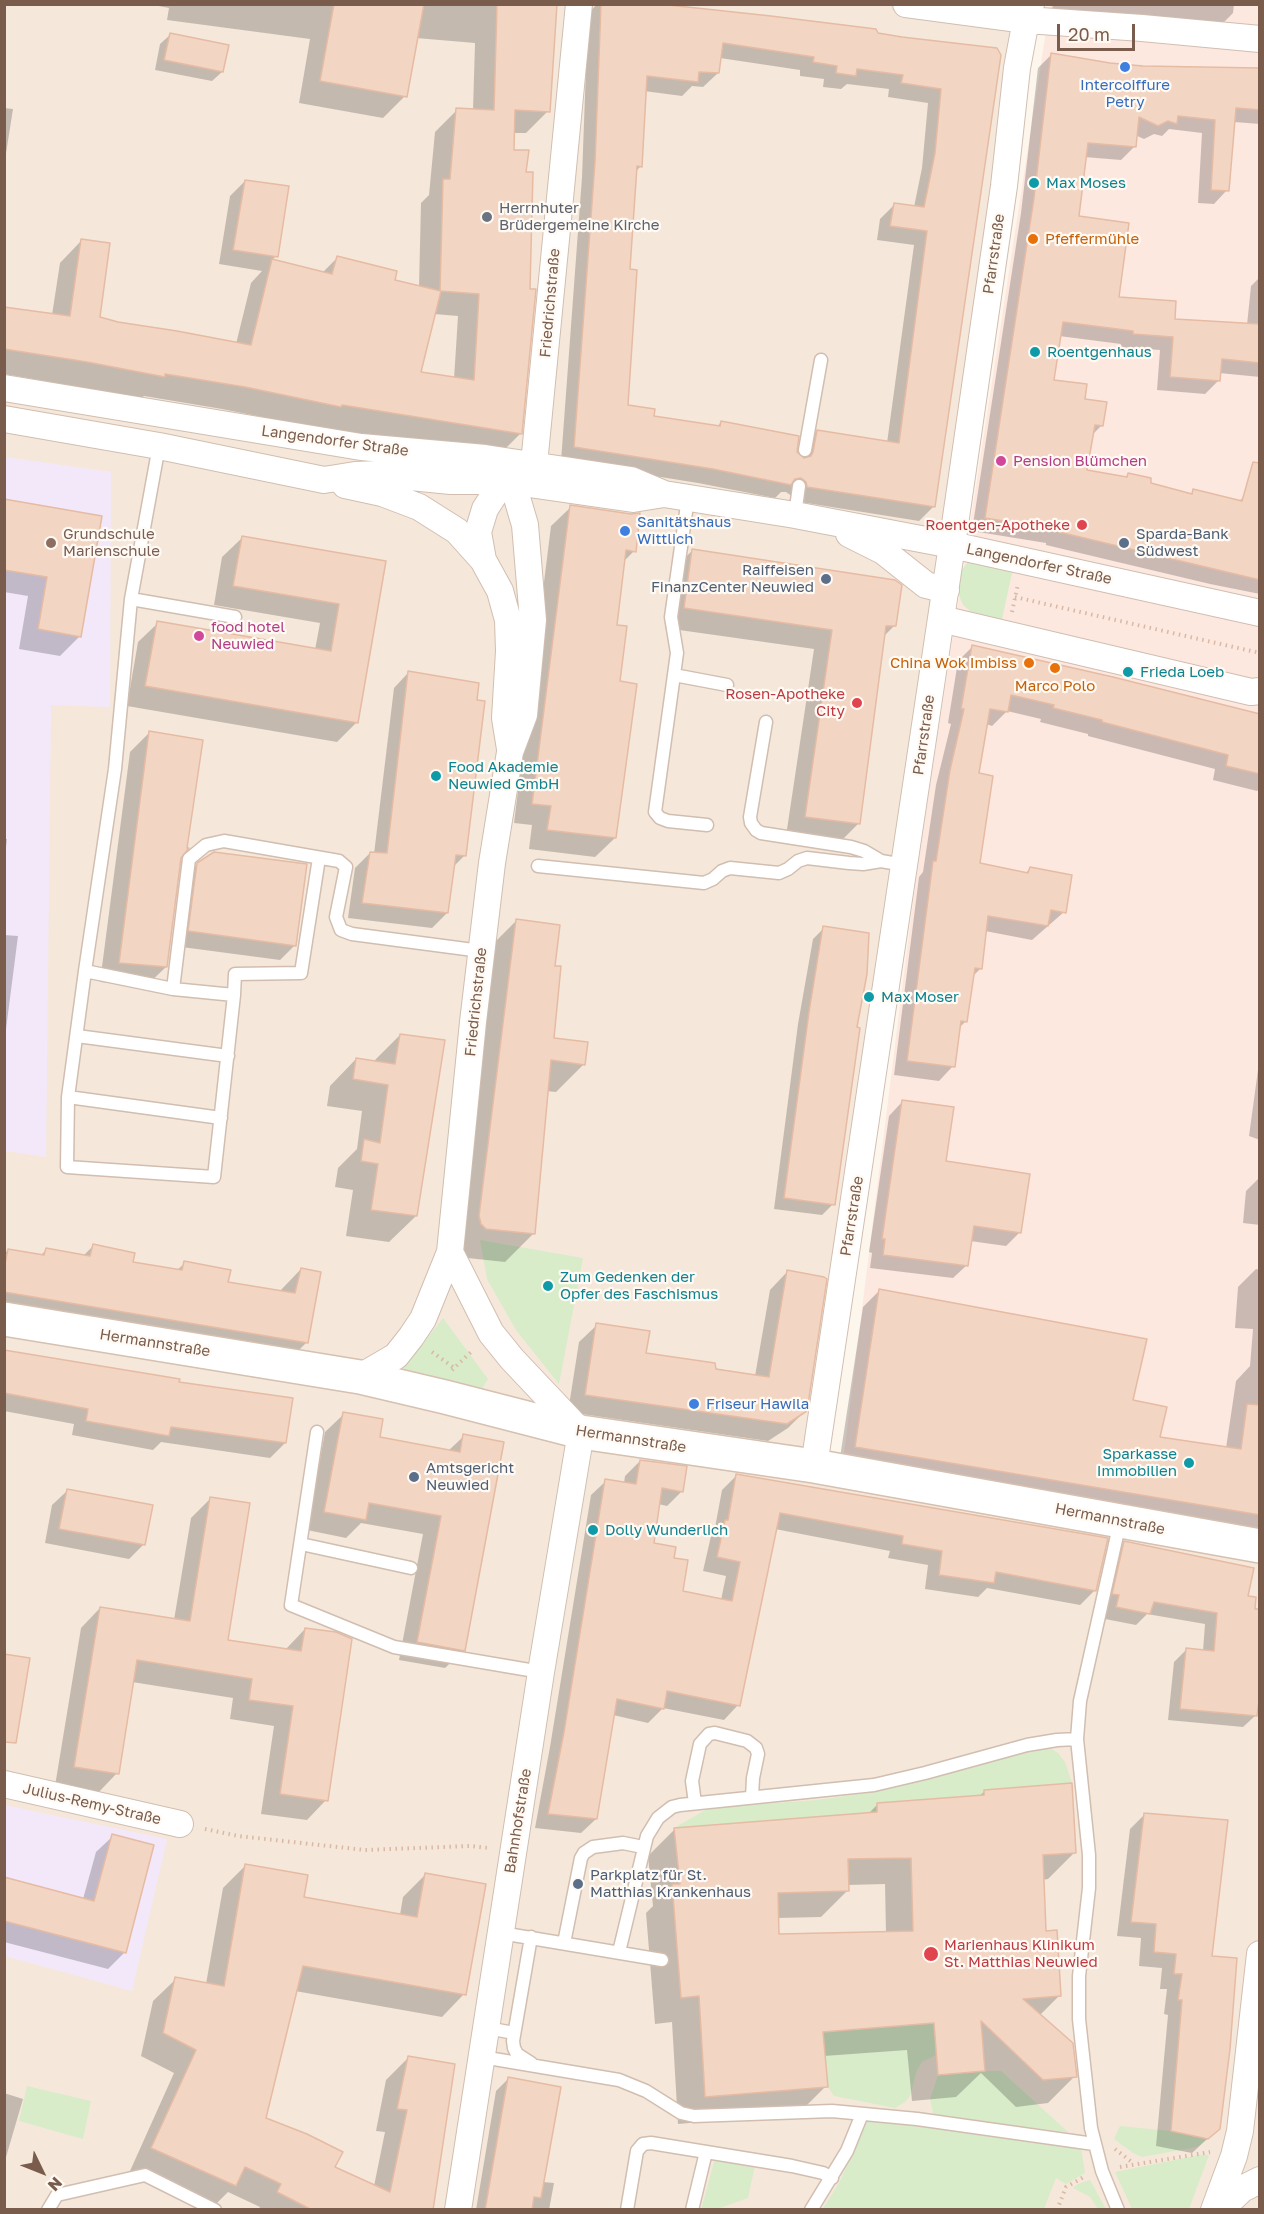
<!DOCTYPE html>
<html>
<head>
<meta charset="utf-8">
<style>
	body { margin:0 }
	#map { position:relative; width:1264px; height:2214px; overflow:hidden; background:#fdf6ec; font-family:"Golos Text",sans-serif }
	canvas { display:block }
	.frame { position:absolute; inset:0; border:6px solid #7a5c4d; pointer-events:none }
	.north { position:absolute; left:12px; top:2142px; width:60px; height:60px; -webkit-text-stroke:4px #fffaf3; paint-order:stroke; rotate:133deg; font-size:16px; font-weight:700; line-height:24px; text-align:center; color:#7a5c4d }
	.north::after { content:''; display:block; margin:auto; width:21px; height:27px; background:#7a5c4d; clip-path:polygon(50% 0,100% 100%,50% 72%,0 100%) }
	.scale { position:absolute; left:1057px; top:24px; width:78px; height:27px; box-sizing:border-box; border:3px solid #7a5c4d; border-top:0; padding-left:8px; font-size:18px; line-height:21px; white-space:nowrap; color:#7a5c4d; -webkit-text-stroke:4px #fffaf3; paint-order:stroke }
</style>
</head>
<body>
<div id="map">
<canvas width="1264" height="2214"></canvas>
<div class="frame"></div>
<div class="north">N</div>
<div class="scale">20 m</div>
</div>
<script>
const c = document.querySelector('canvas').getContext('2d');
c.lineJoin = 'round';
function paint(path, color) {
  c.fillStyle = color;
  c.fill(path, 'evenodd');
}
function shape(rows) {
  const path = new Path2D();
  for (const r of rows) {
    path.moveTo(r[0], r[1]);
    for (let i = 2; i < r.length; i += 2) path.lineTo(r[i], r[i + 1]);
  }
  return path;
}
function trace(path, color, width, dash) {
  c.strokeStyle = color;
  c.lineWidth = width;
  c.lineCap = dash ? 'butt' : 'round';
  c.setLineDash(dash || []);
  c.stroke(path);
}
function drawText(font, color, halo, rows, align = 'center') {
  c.font = font + ' "Golos Text",sans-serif';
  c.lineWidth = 4.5;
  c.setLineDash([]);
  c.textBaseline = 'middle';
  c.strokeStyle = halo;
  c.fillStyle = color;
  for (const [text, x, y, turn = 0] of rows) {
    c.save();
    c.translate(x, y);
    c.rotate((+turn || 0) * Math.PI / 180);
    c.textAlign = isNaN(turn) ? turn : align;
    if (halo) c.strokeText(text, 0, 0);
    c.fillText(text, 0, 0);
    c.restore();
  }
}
paint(shape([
	[5,5,1015,5,980,291,810,1473,1218,1554,1259,1564,1259,2209,5,2210]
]), '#f5e8da');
paint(shape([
	[1050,5,1259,5,1259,1535,844,1453,917,869]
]), '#fde8e0');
paint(shape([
	[5,457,111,472,110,707,51,705,46,1157,5,1151],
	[4,1805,167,1839,132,1991,5,1956]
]), '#f3e8fa');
paint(shape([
	[970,559,1014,564,1001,624,977,617,963,605,960,598,958,589,961,571],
	[480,1240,583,1258,559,1384,516,1330,487,1279],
	[443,1318,488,1379,480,1392,397,1377],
	[1041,1748,1050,1748,1058,1753,1065,1762,1072,1783,985,1790,984,1795,877,1803,877,1812,674,1828,709,1808,816,1800,868,1793],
	[934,2023,936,2055,922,2062,917,2070,910,2096,905,2102,895,2108,834,2096,828,2087,823,2032],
	[985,2071,1001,2071,1068,2132,934,2117,930,2099,938,2075],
	[27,2086,91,2101,83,2139,19,2121],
	[868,2120,1081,2148,1085,2173,1066,2184,1056,2178,1044,2209,822,2210,839,2183],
	[1120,2126,1171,2131,1208,2139,1197,2147,1142,2157,1133,2153,1114,2139],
	[1199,2155,1209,2155,1189,2209,1132,2209,1115,2172],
	[715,2158,755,2165,748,2198,717,2209,701,2210],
	[1090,2180,1106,2209,1098,2209,1090,2197,1073,2188,1078,2184]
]), '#d8ecc9');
paint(shape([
	[148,4,556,4,548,111,526,133,513,133,512,151,524,173,520,434,498,456,319,427,317,428,222,409,144,396,141,398,4,374,4,308,52,315,60,263,82,240,98,318,117,324,236,344,251,283,262,271,219,264,230,196,245,181,276,256,272,260,322,273,337,258,394,281,419,287,421,203,429,195,435,132,457,110,473,110,475,43,416,38,405,96,383,118,299,103,310,39,167,20,169,8],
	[434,314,458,316,454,379,419,373],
	[597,4,646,4,996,49,933,507,919,521,794,501,793,497,786,492,781,492,775,498,698,483,561,461,582,177,588,14],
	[720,58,800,70,800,76,824,79,823,87,841,89,847,84,889,89,888,97,928,103,922,168,914,207,894,205,880,219,877,240,914,245,887,443,817,431,803,446,801,458,796,453,721,422,717,427,652,417,627,406,628,271,636,171,641,166,644,91,682,96,692,86,703,87,718,73],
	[1053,4,1234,4,1233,13,1218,28,1052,10],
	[170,35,222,72,212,81,155,70,160,44],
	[1052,54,1110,64,1143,67,1260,69,1260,124,1234,122,1227,190,1214,204,1198,203,1202,133,1169,129,1162,136,1154,134,1144,139,1135,135,1134,147,1121,160,1084,157,1077,217,1117,298,1173,321,1247,325,1251,286,1260,277,1260,377,1219,373,1219,380,1205,394,1157,390,1160,350,1120,347,1121,344,1059,336,1052,381,1083,400,1102,425,1092,435,1085,471,1125,478,1128,475,1149,484,1190,495,1193,491,1239,501,1245,496,1260,500,1260,594,1210,584,1046,545,1046,543,972,531,1021,213,1038,68],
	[4,108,13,109,4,166],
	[4,501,80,636,60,656,19,649,28,596,4,592],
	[571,507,634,551,623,562,615,626,618,683,615,838,595,857,529,849,532,825,514,823,551,526],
	[242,538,385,562,357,722,337,742,127,706,138,642,158,623,315,650,320,623,214,605,222,557],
	[692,551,894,626,883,637,859,823,839,843,786,836,814,649,665,628,672,570],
	[973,646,1260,716,1260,788,1257,791,1213,780,1215,769,1088,736,1088,734,1040,722,1041,719,1007,711,992,726,986,724,977,775,979,864,1025,874,1030,868,1064,912,1032,940,985,931,981,968,972,977,966,1021,958,1029,953,1066,939,1081,894,1075,919,877,923,872,936,785,951,724,948,723,958,661],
	[408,673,465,855,453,867,447,913,432,928,348,918,355,868,370,853,374,854,394,688],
	[149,733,179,857,166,967,146,986,100,982,130,752],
	[4,839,7,839,4,864],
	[198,864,295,945,280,960,174,946,182,880],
	[516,921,554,967,552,1039,584,1064,556,1092,546,1091,534,1233,505,1262,458,1257,488,949],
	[824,928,855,1029,833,1204,822,1215,774,1209,798,1024,813,939],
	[4,935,18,936,4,1045],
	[400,1035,416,1216,389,1242,346,1236,353,1190,335,1187,338,1168,357,1149,362,1111,327,1106,330,1086,356,1059,373,1062],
	[1260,1055,1260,1140,1249,1136],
	[902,1102,944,1163,1019,1233,1006,1246,970,1241,967,1265,953,1278,870,1268,872,1253,869,1252,889,1116],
	[1260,1177,1260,1225,1243,1223,1246,1191],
	[93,1246,131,1264,177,1270,185,1263,227,1283,279,1292,301,1269,307,1342,282,1367,4,1320,4,1254,8,1250,40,1256,46,1250,83,1256],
	[1256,1269,1260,1270,1260,1534,839,1464,863,1307,880,1290,1131,1401,1159,1438,1226,1448,1236,1381,1250,1366,1253,1329,1235,1328,1238,1287],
	[787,1272,806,1410,788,1428,768,1441,568,1412,579,1342,597,1325,645,1355,755,1376,770,1290],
	[4,1352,177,1383,285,1443,270,1458,161,1442,153,1450,72,1435,74,1424,4,1411],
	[344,1414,378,1438,448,1451,464,1436,464,1650,445,1668,399,1660,423,1534,361,1523,346,1538,307,1530,325,1432],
	[640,1461,682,1491,667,1506,658,1504,652,1544,672,1559,681,1592,721,1600,726,1576,703,1571,711,1536,714,1533,722,1490,737,1475,1095,1590,1080,1605,987,1588,978,1597,925,1589,928,1565,888,1558,890,1551,775,1529,738,1705,724,1720,663,1708,648,1723,613,1715,596,1819,581,1833,535,1828,550,1747,591,1495,606,1481,624,1483,625,1476],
	[67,1491,144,1544,129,1559,45,1543,52,1505],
	[211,1498,226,1641,286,1649,305,1629,326,1800,307,1820,261,1814,274,1726,230,1719,233,1698,132,1682,117,1773,98,1793,55,1786,81,1628,100,1608,174,1620,191,1518],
	[1125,1542,1247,1597,1256,1715,1243,1727,1168,1720,1174,1662,1186,1650,1203,1651,1205,1624,1147,1614,1136,1625,1105,1619,1107,1607,1101,1606,1112,1555],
	[985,1791,1075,1852,1048,1879,1042,1880,1045,1933,1060,1995,1040,2015,1075,2076,1048,2103,1016,2107,981,2073,956,2097,912,2101,907,2050,824,2056,826,2086,799,2113,678,2124,672,2022,655,2024,646,1913,653,1906,648,1856,675,1829,868,1814,877,1805,978,1797],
	[885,1884,886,1933,778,1936,777,1918,821,1917,848,1890,848,1885],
	[1145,1814,1210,1958,1219,2128,1192,2153,1156,2146,1168,2015,1164,2014,1167,1989,1160,1989,1162,1968,1139,1966,1141,1938,1117,1936,1130,1829],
	[113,1836,125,1952,108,1969,4,1942,4,1879,83,1899,96,1852],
	[246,1865,302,1898,400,1915,403,1897,425,1875,464,1994,442,2017,295,1991,264,2119,333,2168,374,2186,385,2132,376,2131,386,2080,408,2058,431,2210,258,2210,260,2207,228,2192,212,2208,130,2171,174,2073,141,2056,153,2001,176,1979,206,1984,223,1888],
	[508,2079,543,2182,554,2183,549,2210,476,2210,496,2091],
	[4,2093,23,2099,4,2164]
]), '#0003');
const building = shape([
	[334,4,424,4,407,97,320,81,334,4],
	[497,4,557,4,550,112,515,110,514,150,529,150,526,172,533,172,530,289,536,289,522,434,342,405,341,407,245,387,165,374,165,377,87,362,4,349,4,307,70,316,81,239,110,243,100,317,118,322,177,331,251,345,272,259,332,274,337,256,397,271,395,280,441,291,421,372,474,380,479,294,440,291,443,179,450,179,456,108,494,110,497,4],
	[601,4,659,4,771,16,876,29,878,33,902,37,997,48,1001,55,935,507,807,487,806,482,801,478,795,479,791,485,713,469,574,447,595,162,601,4],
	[723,43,814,57,813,62,837,66,836,73,856,76,857,69,903,75,901,83,941,89,935,153,924,207,894,203,890,226,927,231,899,443,817,430,813,452,811,456,804,458,797,452,799,436,721,421,720,426,654,416,655,409,628,405,637,270,630,269,637,166,642,167,647,76,698,82,699,72,719,73,723,43],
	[170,33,229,45,223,72,164,60,170,33],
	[1051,53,1110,63,1143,66,1260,68,1260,110,1236,108,1229,191,1211,190,1215,120,1178,116,1177,124,1168,121,1158,126,1139,117,1136,147,1088,143,1079,216,1129,223,1119,297,1176,301,1175,319,1260,324,1260,363,1222,359,1220,381,1170,377,1173,337,1133,334,1133,331,1063,322,1054,380,1087,384,1085,399,1107,402,1103,426,1095,425,1087,470,1127,477,1128,473,1151,478,1151,483,1192,494,1193,489,1242,501,1253,462,1260,463,1260,580,1059,532,1059,530,985,518,1034,198,1051,53],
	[245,180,289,186,278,257,233,250,245,180],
	[4,499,102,516,81,637,38,629,47,577,4,570,4,499],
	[570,505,631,514,640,513,636,552,626,550,617,625,627,626,620,681,637,684,616,838,547,830,551,806,532,804,570,505],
	[242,536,386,561,358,723,145,686,157,621,331,651,339,604,233,586,242,536],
	[692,549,895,580,902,585,896,626,886,626,860,824,805,817,832,630,684,608,692,549],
	[972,645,1113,677,1260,714,1260,774,1226,766,1228,755,1102,722,1102,720,1053,708,1054,705,1011,695,1008,712,990,709,979,773,993,776,980,863,1028,873,1030,867,1072,875,1066,913,1051,910,1048,926,988,916,982,969,975,968,967,1022,961,1021,955,1067,907,1061,933,861,936,861,950,770,964,709,961,709,972,645],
	[408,671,479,683,477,700,485,701,466,856,456,855,448,913,362,903,370,852,387,853,408,671],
	[149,731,203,740,187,848,189,848,181,858,167,967,119,963,149,731],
	[214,852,307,864,296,946,188,931,197,863,214,852],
	[516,919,560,925,555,966,561,966,554,1038,588,1042,585,1065,551,1060,535,1234,486,1229,481,1224,479,1216,516,919],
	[823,926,869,933,867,974,857,1027,860,1028,835,1205,784,1198,809,1012,823,926],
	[400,1034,445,1040,417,1216,371,1210,378,1164,361,1161,364,1139,380,1143,388,1085,353,1079,356,1058,395,1064,400,1034],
	[902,1100,954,1107,946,1161,1030,1174,1021,1233,974,1226,968,1266,883,1255,885,1239,882,1239,902,1100],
	[93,1244,135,1253,133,1262,182,1270,184,1261,231,1270,228,1282,295,1293,301,1268,321,1272,308,1343,4,1292,4,1269,8,1249,44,1255,46,1248,90,1256,93,1244],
	[787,1270,824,1277,827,1279,807,1411,787,1424,585,1395,596,1323,650,1331,646,1353,715,1363,716,1369,769,1377,787,1270],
	[879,1289,1147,1339,1133,1400,1167,1407,1160,1437,1241,1449,1247,1404,1260,1405,1260,1515,855,1447,879,1289],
	[4,1350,180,1379,179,1382,293,1398,286,1443,171,1427,169,1436,86,1421,88,1409,4,1393,4,1350],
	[343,1412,383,1419,380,1437,460,1452,463,1434,504,1442,465,1651,417,1642,441,1516,369,1503,366,1520,324,1512,343,1412],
	[640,1460,687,1466,683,1492,662,1488,654,1543,676,1547,674,1558,688,1560,683,1591,732,1601,740,1562,717,1557,725,1520,728,1520,736,1474,1108,1538,1096,1591,996,1572,994,1583,939,1575,942,1551,902,1544,903,1536,780,1513,740,1706,667,1691,664,1709,617,1699,597,1819,548,1814,564,1732,605,1479,636,1484,640,1460],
	[67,1489,153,1505,145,1545,59,1529,67,1489],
	[210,1497,250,1503,228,1640,301,1651,305,1628,336,1632,352,1639,328,1801,280,1794,293,1706,249,1700,252,1679,137,1660,119,1774,74,1767,100,1607,190,1621,210,1497],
	[1124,1541,1254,1568,1248,1596,1256,1597,1255,1609,1260,1609,1260,1693,1257,1716,1180,1709,1186,1648,1214,1651,1217,1613,1154,1602,1150,1614,1116,1607,1119,1595,1112,1594,1124,1541],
	[4,1654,30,1658,16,1743,4,1742,4,1654],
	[1072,1783,1076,1853,1043,1855,1046,1931,1057,1930,1061,1996,1023,1999,1073,2043,1077,2077,1043,2080,981,2021,985,2071,938,2075,934,2023,823,2032,828,2087,705,2097,699,1996,681,1998,672,1884,680,1884,674,1828,877,1812,877,1803,984,1795,984,1790,1072,1783],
	[911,1858,913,1931,779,1934,778,1893,849,1891,848,1859,911,1858],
	[1144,1813,1228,1820,1212,1956,1237,1958,1230,2049,1220,2129,1208,2139,1171,2131,1182,2000,1178,2000,1182,1974,1174,1974,1176,1954,1154,1952,1156,1924,1131,1922,1144,1813],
	[112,1834,154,1845,126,1953,4,1921,4,1877,94,1901,112,1834],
	[245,1864,308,1875,304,1897,417,1917,425,1873,486,1884,466,1995,303,1966,266,2118,307,2134,343,2152,335,2167,390,2192,407,2110,397,2109,408,2056,455,2064,433,2210,312,2210,277,2192,281,2184,245,2167,236,2186,151,2148,196,2050,163,2033,175,1977,224,1986,245,1864],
	[508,2077,561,2087,541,2198,534,2197,532,2210,485,2210,508,2077]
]);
paint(building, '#f3d5c3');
trace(building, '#e6bba3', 1.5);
const lane = shape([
	[159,446,131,599,235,617],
	[805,450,821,360],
	[688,498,671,617,677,653,655,812,660,818,668,821,707,825],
	[795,515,799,486],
	[131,599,115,769,85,971,173,989,234,995,235,974,301,973,319,858],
	[674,675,727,685],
	[766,722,750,817,751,823,756,830,761,833,851,847,864,851,881,861],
	[538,866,704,883,713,879,722,871,730,868,779,873,788,869,798,861,807,858,849,863,863,864,881,861,904,865],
	[85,971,68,1097,67,1167,214,1177,234,995],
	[173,989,189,859,206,845,224,841,339,861,346,867,336,917,341,930,352,934,481,951],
	[77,1036,228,1056],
	[68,1097,221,1118],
	[317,1432,291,1605,394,1647,541,1672],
	[301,1544,411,1568],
	[695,1803,692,1781,700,1744,709,1734,715,1733,747,1741,756,1748,758,1754,753,1778,752,1797],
	[501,1933,662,1960],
	[531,1937,513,2041,514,2048,517,2054,531,2063],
	[564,1943,581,1858,584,1853,593,1847,623,1843,643,1847],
	[619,1952,647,1836,658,1818,672,1807,680,1805,874,1785,925,1773,1027,1745,1057,1740,1077,1739],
	[487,2028,514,2033],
	[482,2057,619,2080,646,2091,681,2113,694,2116,832,2111,917,2119,1094,2144],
	[48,2210,57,2195,145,2175,215,2210],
	[627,2210,637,2151,643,2144,651,2143,792,2166,823,2173,832,2178],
	[692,2210,706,2152],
	[811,2210,847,2151,862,2114],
	[1118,2210,1102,2171,1091,2128,1079,2019,1079,1976,1089,1888,1089,1855,1077,1739,1080,1701,1120,1522]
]);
const street = shape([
	[906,4,1026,20,1142,28,1260,39],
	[4,388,361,447,485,458,631,480,664,494,795,515,952,545,1260,613],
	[4,419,159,446,324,480,355,475,380,474,451,481,508,481,633,499,664,494],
	[534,464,579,4],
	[345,485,382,493,419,507,457,531,483,560,500,591,508,620,509,651,505,718,510,749],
	[849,534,883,551,926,585,946,590],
	[483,560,478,532,485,509,496,492,515,475],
	[941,619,1234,688,1251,692,1260,691],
	[450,1252,491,1333,512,1359,581,1432,541,1672,458,2210],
	[360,1377,396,1356,411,1337,423,1319,450,1252,473,1022,492,863,510,752,524,715,533,620,525,525,515,491,503,474,485,458],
	[814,1466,952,545,1004,186,1017,68,1026,20,1031,4],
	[4,1784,180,1824],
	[1214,2210,1234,2156,1240,2131,1260,1954],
	[1220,2210,1242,2189,1260,2180]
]);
const secondary = shape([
	[4,1319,360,1377,445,1397,581,1432,814,1466,1260,1546]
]);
trace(lane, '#d1beb0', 15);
trace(street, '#d1beb0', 28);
trace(secondary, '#d6c0b0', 36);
trace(shape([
	[1015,597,1260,653],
	[1012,612,1018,584],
	[432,1352,453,1367],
	[452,1370,473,1350],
	[205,1829,238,1836,365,1850,470,1846,489,1848],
	[1115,2149,1133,2163],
	[1120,2167,1210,2152],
	[1057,2210,1066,2187,1084,2177]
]), '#d9b8a5', 4, [1.5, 4.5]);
trace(lane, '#fff', 12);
trace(street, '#fff', 26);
trace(secondary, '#fff', 33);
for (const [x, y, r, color] of [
	[1125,67,6,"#3f7fe0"],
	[1034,183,6,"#0f9aa8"],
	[487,217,6,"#6b7280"],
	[1033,239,6,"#e8710a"],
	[1035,352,6,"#0f9aa8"],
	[1001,461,6,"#d1479c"],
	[1082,525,6,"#e0444e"],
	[625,531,6,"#3f7fe0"],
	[51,543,6,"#8d6e63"],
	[1124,543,6,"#5c6f8a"],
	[826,579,6,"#5c6f8a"],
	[199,636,6,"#d1479c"],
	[1029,663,6,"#e8710a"],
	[1055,668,6,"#e8710a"],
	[1128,672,6,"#0f9aa8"],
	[857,703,6,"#e0444e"],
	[436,776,6,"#0f9aa8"],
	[869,997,6,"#0f9aa8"],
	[548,1286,6,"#0f9aa8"],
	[694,1404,6,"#3f7fe0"],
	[1189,1463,6,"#0f9aa8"],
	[414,1477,6,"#5c6f8a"],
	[593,1530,6,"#0f9aa8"],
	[578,1884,6,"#5c6f8a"],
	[931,1954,8,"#e0444e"]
]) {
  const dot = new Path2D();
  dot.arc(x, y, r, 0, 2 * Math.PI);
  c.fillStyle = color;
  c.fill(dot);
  trace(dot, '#fffaf3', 2);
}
drawText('15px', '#366cbe', '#fffaf3', [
	["Intercoiffure",1125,85,"center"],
	["Petry",1125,102,"center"],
	["Sanitätshaus",637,522],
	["Wittlich",637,539],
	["Friseur Hawila",706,1404]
], 'left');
drawText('15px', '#0d838f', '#fffaf3', [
	["Max Moses",1046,183],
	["Roentgenhaus",1047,352],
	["Frieda Loeb",1140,672],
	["Food Akademie",448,767],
	["Neuwied GmbH",448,784],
	["Max Moser",881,997],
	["Zum Gedenken der",560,1277],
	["Opfer des Faschismus",560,1294],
	["Sparkasse",1177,1454,"right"],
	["Immobilien",1177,1471,"right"],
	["Dolly Wunderlich",605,1530]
], 'left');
drawText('15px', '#5b616d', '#fffaf3', [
	["Herrnhuter",499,208],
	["Brüdergemeine Kirche",499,225]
], 'left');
drawText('15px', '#c56008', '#fffaf3', [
	["Pfeffermühle",1045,239],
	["China Wok Imbiss",1017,663,"right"],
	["Marco Polo",1055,686,"center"]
], 'left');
drawText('15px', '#7a5c4d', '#fffaf3', [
	["Pfarrstraße",994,254,-82],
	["Friedrichstraße",550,303,-85],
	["Langendorfer Straße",335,441,8],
	["Langendorfer Straße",1039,564,12],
	["Pfarrstraße",924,735,-82],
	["Friedrichstraße",476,1002,-84],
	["Pfarrstraße",852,1216,-81],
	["Hermannstraße",155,1343,9],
	["Hermannstraße",631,1439,9],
	["Hermannstraße",1110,1519,11],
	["Julius-Remy-Straße",92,1804,13],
	["Bahnhofstraße",518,1821,-81]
]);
drawText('15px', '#b23c85', '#fffaf3', [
	["Pension Blümchen",1013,461],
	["food hotel",211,627],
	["Neuwied",211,644]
], 'left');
drawText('15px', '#be3a42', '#fffaf3', [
	["Roentgen-Apotheke",1070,525],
	["Rosen-Apotheke",845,694],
	["City",845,711],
	["Marienhaus Klinikum",944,1945,"left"],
	["St. Matthias Neuwied",944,1962,"left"]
], 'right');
drawText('15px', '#785e54', '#fffaf3', [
	["Grundschule",63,534],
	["Marienschule",63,551]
], 'left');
drawText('15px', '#4e5e75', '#fffaf3', [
	["Sparda-Bank",1136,534],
	["Südwest",1136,551],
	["Raiffeisen",814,570,"right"],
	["FinanzCenter Neuwied",814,587,"right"],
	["Amtsgericht",426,1468],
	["Neuwied",426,1485],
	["Parkplatz für St.",590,1875],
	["Matthias Krankenhaus",590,1892]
], 'left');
</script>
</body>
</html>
